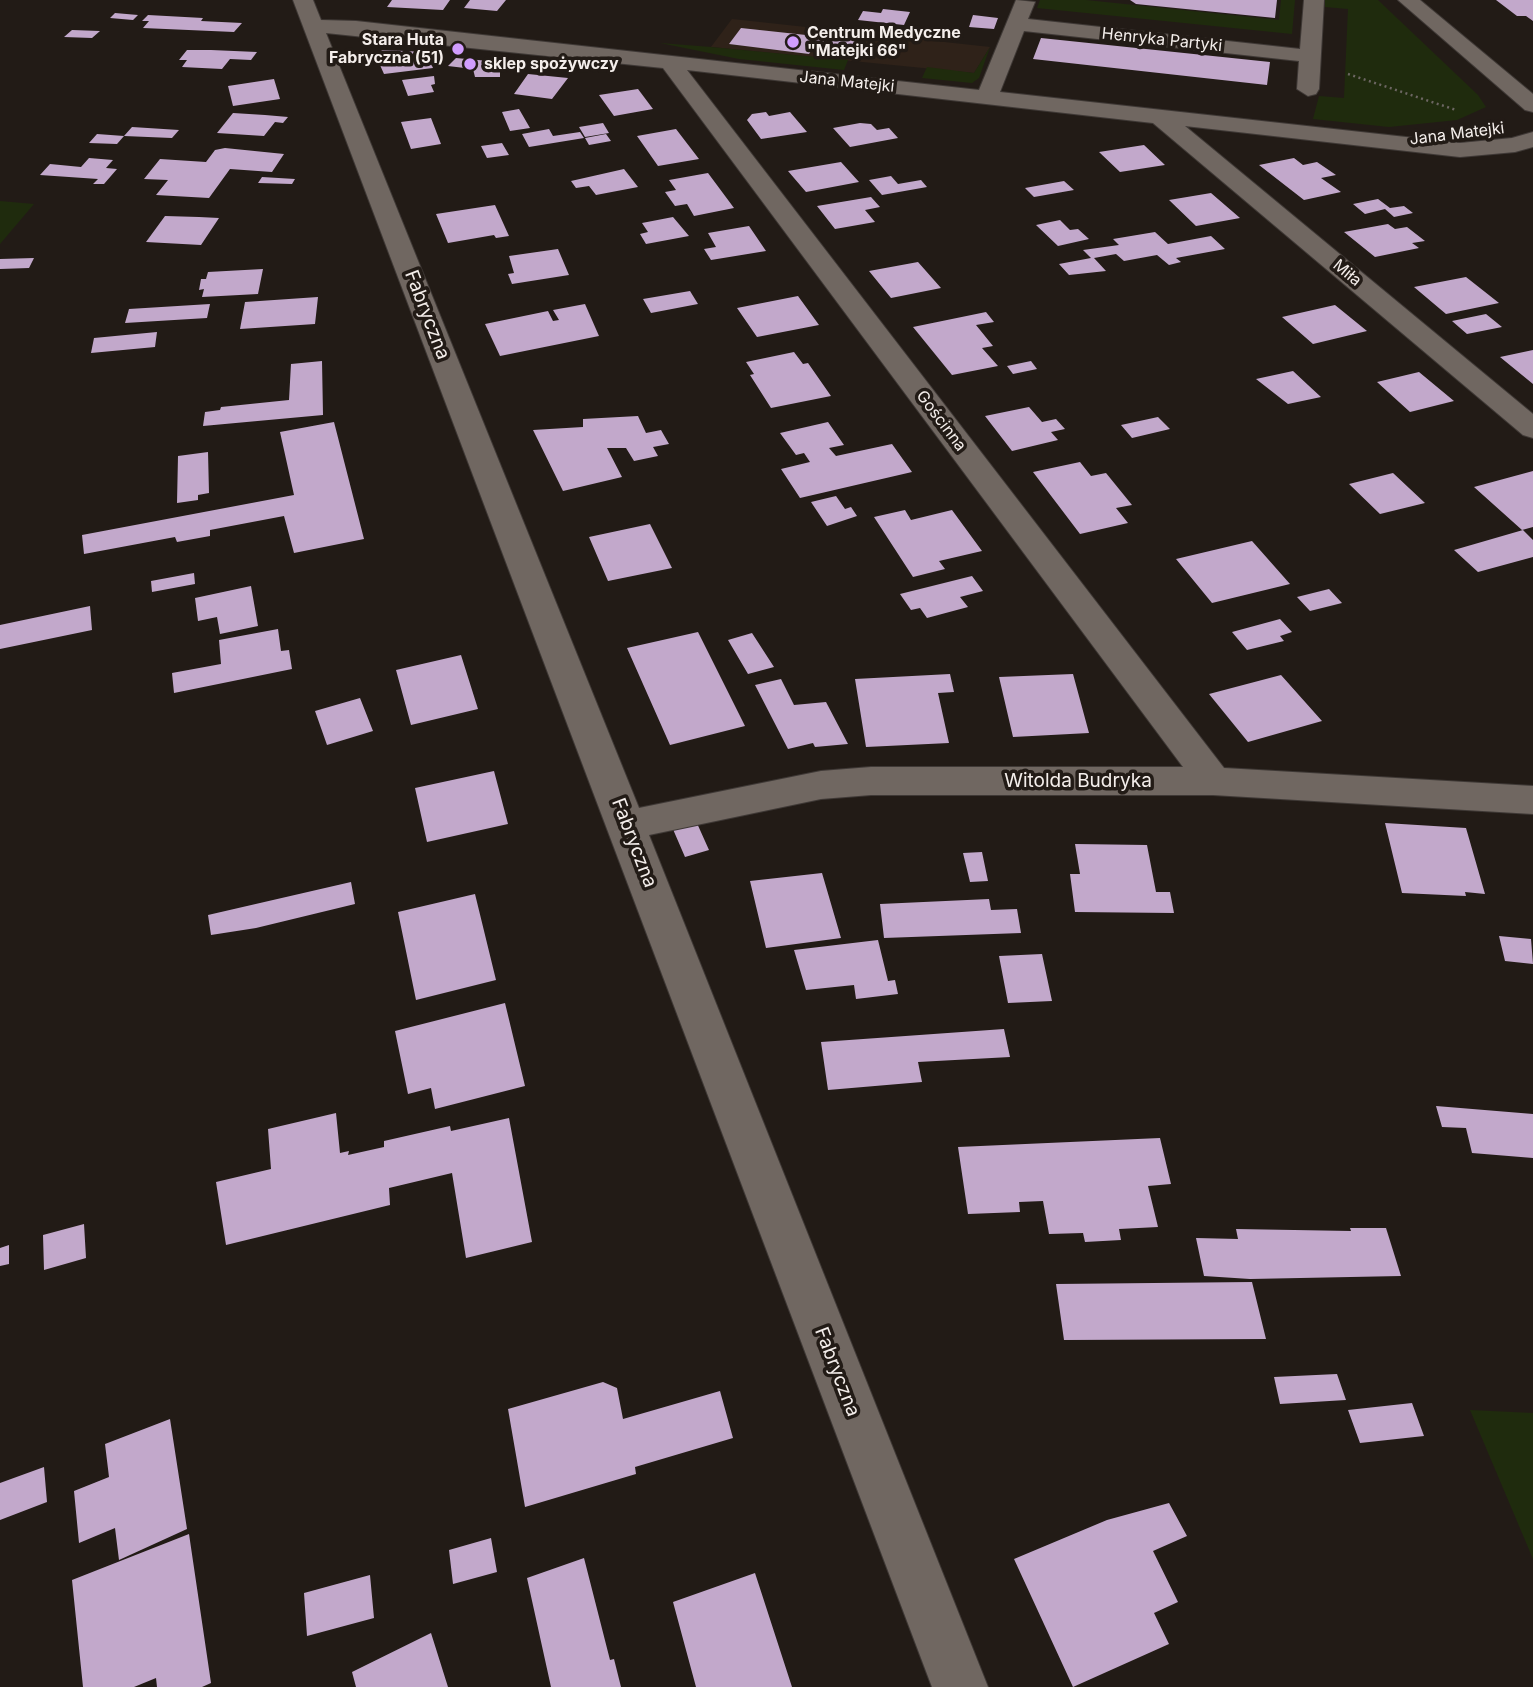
<!DOCTYPE html>
<html>
<head>
<meta charset="utf-8">
<style>
	body { margin:0 }
	canvas { display:block; background:#221b16 }
</style>
</head>
<body>
<canvas width="1533" height="1687"></canvas>
<script>
const c = document.querySelector('canvas').getContext('2d');
c.lineJoin = 'round';
function paint(path, color) {
  c.fillStyle = color;
  c.fill(path, 'evenodd');
}
function shape(rows) {
  const path = new Path2D();
  for (const r of rows) {
    path.moveTo(r[0], r[1]);
    for (let i = 2; i < r.length; i += 2) path.lineTo(r[i], r[i + 1]);
  }
  return path;
}
function trace(path, color, width, dash) {
  c.strokeStyle = color;
  c.lineWidth = width;
  c.lineCap = dash ? 'butt' : 'round';
  c.setLineDash(dash || []);
  c.stroke(path);
}
function drawText(font, color, halo, rows, align = 'center') {
  c.font = font + ' Inter,sans-serif';
  c.lineWidth = 7;
  c.setLineDash([]);
  c.textBaseline = 'middle';
  c.strokeStyle = halo;
  c.fillStyle = color;
  for (const [text, x, y, turn = 0] of rows) {
    c.save();
    c.translate(x, y);
    c.rotate((+turn || 0) * Math.PI / 180);
    c.textAlign = isNaN(turn) ? turn : align;
    if (halo) c.strokeText(text, 0, 0);
    c.fillText(text, 0, 0);
    c.restore();
  }
}
paint(shape([
	[732,19,990,47,974,73,711,47]
]), '#2f2219');
paint(shape([
	[1040,0,1086,0,1279,20,1281,0,1295,0,1292,34,1037,8],
	[1325,0,1378,0,1478,95,1486,107,1457,120,1389,127,1313,119,1319,96,1344,98,1348,9,1325,7],
	[660,43,711,47,848,60,844,70,739,59],
	[990,47,979,78,972,83,922,78,927,67,974,73],
	[0,201,34,204,0,244],
	[1470,1410,1533,1413,1533,1559]
]), '#1f2b0d');
paint(shape([
	[392,0,450,0,443,10,387,7],
	[470,0,506,0,497,11,464,8],
	[1130,0,1277,0,1275,18,1136,4],
	[1496,0,1533,0,1533,21,1526,16,1517,16],
	[883,9,910,12,904,25,858,20,863,11,881,13],
	[115,13,138,15,133,20,110,18],
	[148,15,203,18,201,21,242,23,234,32,143,28,149,21,142,21],
	[973,15,998,18,994,29,969,27],
	[741,28,806,35,856,41,848,55,811,51,809,54,729,44],
	[72,30,100,31,92,38,64,37],
	[1041,38,1270,62,1267,85,1033,59],
	[187,50,211,50,257,52,251,60,230,59,222,69,182,67,187,60,179,60],
	[383,50,426,52,433,68,384,74,375,54],
	[456,58,500,62,500,77,475,77,473,69,448,66],
	[528,74,568,78,552,99,514,94],
	[434,76,435,84,431,85,434,92,408,96,402,80],
	[274,79,280,99,233,106,228,86],
	[638,89,653,109,614,116,599,95],
	[519,109,530,128,510,131,502,112],
	[766,112,769,116,790,112,807,132,761,139,747,120,752,114],
	[233,113,265,115,288,117,283,123,275,122,264,136,217,133],
	[431,118,441,144,411,149,401,122],
	[603,123,609,133,585,137,579,127],
	[860,123,871,124,877,130,889,128,898,138,850,147,833,128],
	[132,127,179,130,172,138,124,136],
	[549,129,553,136,580,132,584,138,529,147,522,134],
	[676,129,699,159,658,166,637,136],
	[97,134,124,136,117,144,89,143],
	[606,134,611,141,589,145,585,138],
	[502,143,509,155,487,158,481,146],
	[1144,145,1165,165,1120,172,1099,152],
	[225,148,284,154,272,172,230,169,209,198,156,195,168,180,144,179,160,159,206,162,215,150],
	[89,158,113,160,106,168,117,169,104,184,93,184,98,179,40,175,50,164,81,167],
	[1294,158,1303,165,1317,162,1336,175,1321,178,1341,192,1304,200,1259,165],
	[841,162,859,182,806,192,788,171],
	[624,169,638,187,596,195,589,186,576,188,571,181],
	[708,173,734,208,694,216,687,204,675,206,665,192,676,190,669,180],
	[891,176,898,184,921,180,927,187,882,195,869,180],
	[262,177,295,179,292,184,258,183],
	[1064,181,1074,190,1034,197,1025,188],
	[1211,193,1240,218,1196,226,1169,200],
	[871,197,880,207,865,210,875,222,835,229,817,206],
	[1378,199,1390,208,1404,206,1413,213,1394,217,1385,209,1365,214,1353,204],
	[495,205,509,236,496,238,494,235,448,243,436,214],
	[165,216,199,217,219,218,201,245,146,242],
	[673,217,689,236,646,244,640,234,648,232,642,223],
	[1060,220,1070,230,1078,229,1089,239,1058,246,1036,225],
	[1388,224,1395,229,1407,227,1425,241,1412,243,1419,248,1375,257,1344,232],
	[749,226,766,251,711,260,704,249,716,247,708,233],
	[1155,232,1168,244,1211,236,1225,249,1176,258,1181,262,1169,265,1157,255,1124,261,1116,254,1094,258,1106,271,1069,275,1059,264,1091,258,1083,250,1119,245,1113,239],
	[558,249,569,275,512,284,508,274,514,273,509,256],
	[34,258,29,268,0,269,0,259],
	[918,262,941,288,891,298,869,271],
	[263,269,258,294,202,297,204,289,199,290,201,279,206,279,208,272],
	[1466,277,1499,303,1446,314,1414,287],
	[690,291,698,304,651,313,643,299],
	[798,296,819,325,757,337,737,308],
	[318,297,315,324,240,329,245,302],
	[210,304,207,318,125,323,129,309],
	[585,304,599,336,500,356,485,324,548,311,553,321,559,320,553,310],
	[1335,305,1367,331,1313,344,1282,317],
	[986,312,994,322,976,325,993,346,982,348,998,366,952,375,913,327],
	[1486,314,1502,327,1467,334,1452,321],
	[157,332,155,347,91,353,94,338],
	[1533,350,1533,384,1500,357],
	[794,352,803,364,808,363,831,396,771,408,750,375,754,374,746,362],
	[322,361,323,415,203,426,205,412,220,410,221,407,289,400,291,364],
	[1031,361,1037,369,1013,374,1007,366],
	[1293,371,1308,385,1321,397,1288,404,1256,379],
	[1419,372,1454,401,1410,412,1377,382],
	[1029,407,1042,422,1056,419,1065,429,1051,432,1058,440,1012,451,985,416],
	[638,416,646,433,661,430,669,444,653,447,658,456,634,461,626,448,607,448,622,477,563,491,533,430,583,427,583,419],
	[1158,417,1170,429,1132,438,1121,425],
	[334,422,364,539,294,553,284,516,210,530,210,536,177,542,175,537,84,554,82,535,294,495,280,432],
	[828,422,844,445,829,448,836,456,892,444,912,472,800,498,781,469,810,462,804,453,796,455,780,433],
	[208,452,209,493,198,495,198,500,177,503,178,456],
	[1080,462,1091,476,1106,473,1132,505,1116,508,1128,523,1080,534,1033,472],
	[1533,471,1533,527,1522,530,1474,487],
	[1393,473,1425,503,1380,514,1349,484],
	[836,496,845,509,851,507,857,516,827,526,811,502],
	[905,510,911,520,952,510,982,551,939,561,945,569,913,577,874,517],
	[650,524,672,568,608,581,589,537],
	[1523,530,1533,540,1533,557,1478,572,1454,550],
	[1252,541,1290,584,1212,603,1176,559],
	[194,573,195,584,152,592,151,581],
	[972,576,983,591,960,597,968,607,927,618,920,608,911,610,900,594],
	[251,586,258,626,220,634,217,617,198,621,195,598],
	[1329,589,1342,603,1310,611,1297,597],
	[90,606,92,630,0,649,0,625],
	[1280,619,1292,632,1280,636,1284,641,1247,650,1232,632],
	[278,629,281,651,289,650,292,669,174,693,172,673,221,664,219,640],
	[698,632,745,726,670,745,627,648],
	[752,633,774,667,748,674,728,640],
	[461,655,478,709,411,725,396,670],
	[950,674,954,692,938,693,949,743,866,747,855,679],
	[1073,674,1089,733,1013,737,999,677],
	[1281,675,1322,721,1248,742,1209,694],
	[781,679,794,705,826,702,848,744,815,747,813,743,788,749,755,685],
	[360,698,373,731,327,745,315,711],
	[494,771,508,824,427,842,415,788],
	[696,821,709,850,685,857,672,827],
	[1385,823,1466,828,1485,894,1465,892,1466,896,1402,893],
	[1075,844,1147,845,1156,892,1170,892,1174,913,1075,912,1070,874,1080,874],
	[982,852,988,881,970,882,963,853],
	[822,873,841,938,766,948,750,881],
	[351,882,355,904,256,928,211,935,208,915],
	[475,894,496,980,416,1000,398,912],
	[989,899,991,910,1017,909,1021,933,884,938,880,904],
	[1499,936,1531,939,1533,964,1505,961],
	[878,940,888,981,895,980,898,994,856,999,854,985,806,990,794,950],
	[1042,954,1052,1001,1008,1003,999,956],
	[505,1003,525,1086,435,1109,431,1088,408,1094,395,1031],
	[1004,1029,1010,1057,918,1062,922,1082,828,1090,821,1042],
	[1436,1106,1533,1114,1533,1158,1472,1153,1466,1128,1442,1127],
	[336,1113,340,1153,349,1151,348,1155,384,1147,384,1141,450,1126,451,1131,509,1118,532,1242,466,1258,452,1173,389,1188,390,1205,226,1245,216,1182,271,1169,268,1129],
	[1160,1138,1171,1184,1148,1186,1158,1227,1119,1229,1121,1240,1085,1242,1083,1233,1049,1234,1043,1201,1019,1202,1020,1212,968,1214,958,1147],
	[84,1224,86,1258,44,1270,43,1235],
	[1350,1228,1386,1228,1401,1276,1250,1279,1204,1276,1196,1238,1238,1239,1236,1229,1351,1231],
	[9,1245,9,1264,0,1266,0,1248],
	[1252,1282,1266,1339,1064,1340,1056,1284],
	[1337,1374,1346,1400,1280,1404,1274,1377],
	[603,1382,617,1388,623,1419,720,1391,733,1438,635,1467,636,1474,525,1507,508,1409],
	[1412,1403,1424,1436,1360,1443,1348,1410],
	[170,1419,187,1529,119,1560,115,1528,79,1543,74,1491,109,1477,105,1444],
	[44,1467,47,1502,0,1520,0,1483],
	[1169,1503,1187,1536,1153,1551,1178,1602,1154,1613,1169,1644,1073,1687,1014,1559,1107,1520],
	[189,1534,211,1683,202,1687,157,1687,156,1678,134,1687,83,1687,72,1580],
	[491,1538,497,1572,453,1584,449,1550],
	[584,1558,610,1660,614,1659,621,1687,551,1687,527,1578],
	[755,1573,792,1687,696,1687,673,1602],
	[370,1575,374,1618,307,1636,304,1593],
	[431,1633,448,1687,356,1687,352,1672]
]), '#c2a8cb');
const minor = shape([
	[293,0,313,0,321,20,356,21,979,90,1016,0,1035,2,1028,19,1300,49,1304,0,1324,0,1319,89,1316,94,1308,96,1297,89,1299,61,1024,31,1000,92,1460,143,1512,138,1533,132,1533,147,1515,152,1460,157,1185,126,1533,414,1533,438,1523,435,1153,123,687,70,1224,768,1533,786,1533,814,1213,795,871,795,821,799,649,835,988,1687,932,1687,293,0],
	[326,33,663,68,1183,767,871,767,821,771,639,808,326,33],
	[1398,0,1420,0,1533,94,1533,112,1525,110,1398,0]
]);
trace(minor, '#3f3936', 2);
trace(shape([
	[1348,74,1456,110]
]), '#6c6662', 2.5, [2, 3.5]);
paint(minor, '#706761');
for (const [x, y, r, color] of [
	[793,42,7,"#d19dfe"],
	[458,49,7,"#d19dfe"],
	[470,64,7,"#d19dfe"]
]) {
  const dot = new Path2D();
  dot.arc(x, y, r, 0, 2 * Math.PI);
  c.fillStyle = color;
  c.fill(dot);
  trace(dot, '#221b16', 2.5);
}
drawText('bold 16px', '#f4eeeb', '#221b16', [
	["Centrum Medyczne",807,33],
	["\"Matejki 66\"",807,51],
	["Stara Huta",444,40,"right"],
	["Fabryczna (51)",444,58,"right"],
	["sklep spożywczy",484,64]
], 'left');
drawText('16px', '#f4eeeb', '#221b16', [
	["Henryka Partyki",1162,40,6],
	["Jana Matejki",847,82,6],
	["Jana Matejki",1457,134,-7],
	["Miła",1347,273,40],
	["Gościnna",941,421,53]
]);
drawText('19px', '#f4eeeb', '#221b16', [
	["Fabryczna",427,315,69],
	["Witolda Budryka",1078,781],
	["Fabryczna",634,843,69],
	["Fabryczna",837,1372,69]
]);
</script>
</body>
</html>
